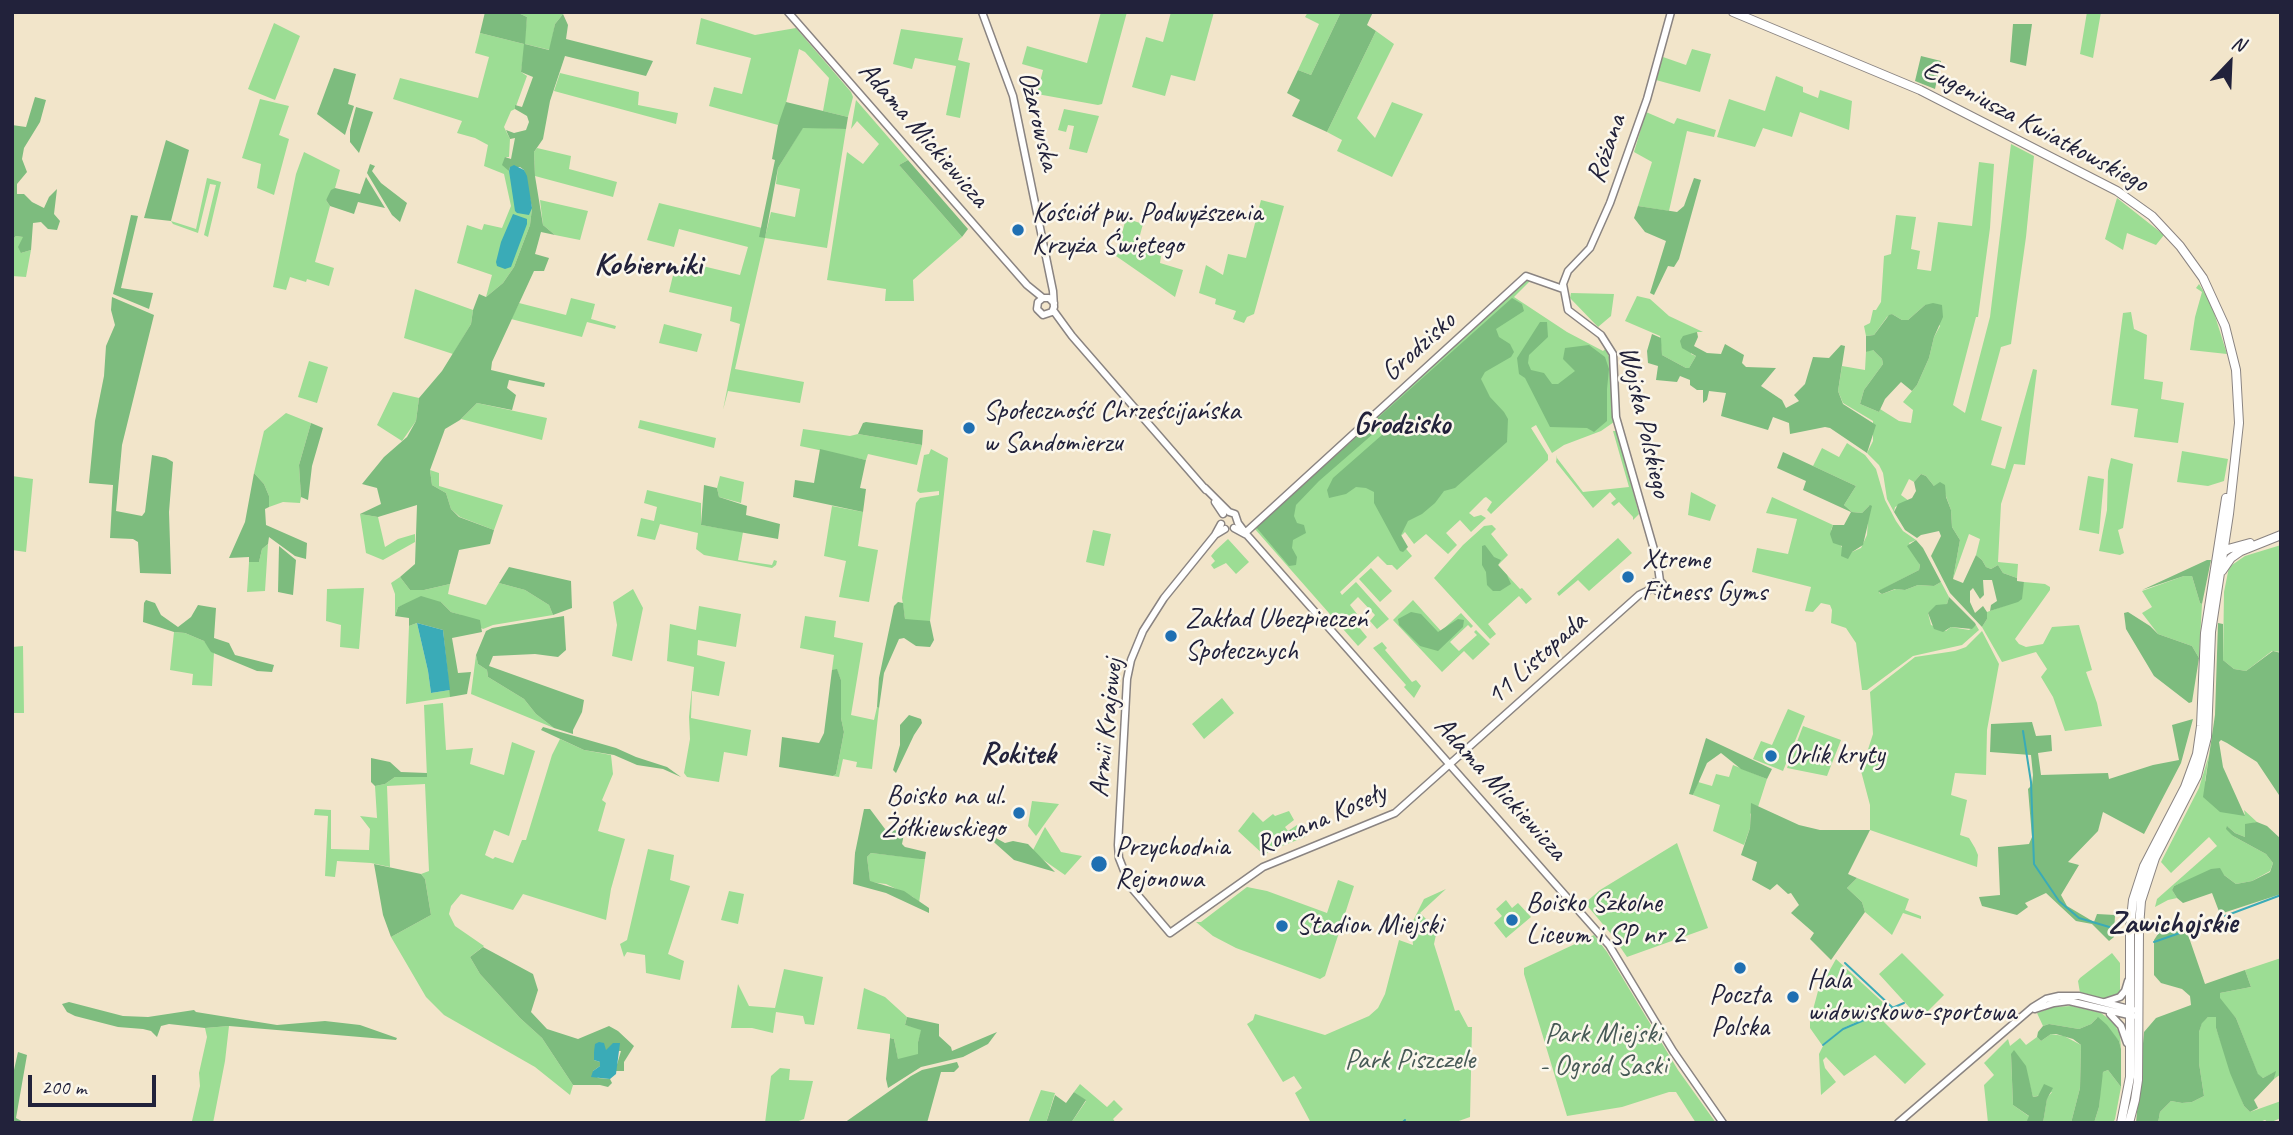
<!DOCTYPE html>
<html>
<head>
<meta charset="utf-8">
<style>
	body { margin:0 }
	#map { position:relative; width:2293px; height:1135px; overflow:hidden; background:#f2e5ca; font-family:Caveat,sans-serif }
	canvas { display:block }
	.frame { position:absolute; inset:0; border:14px solid #22223b; pointer-events:none }
	.north { position:absolute; left:2195px; top:28px; width:70px; height:70px; -webkit-text-stroke:5px #fbf7ec; paint-order:stroke; rotate:23deg; font-size:19px; font-weight:700; line-height:28px; text-align:center; color:#22223b }
	.north::after { content:''; display:block; margin:auto; width:24px; height:32px; background:#22223b; clip-path:polygon(50% 0,100% 100%,50% 72%,0 100%) }
	.scale { position:absolute; left:28px; top:1075px; width:128px; height:32px; box-sizing:border-box; border:4px solid #22223b; border-top:0; padding-left:9px; font-size:21px; line-height:24px; white-space:nowrap; color:#22223b; -webkit-text-stroke:5px #fbf7ec; paint-order:stroke }
</style>
</head>
<body>
<div id="map">
<canvas width="2293" height="1135"></canvas>
<div class="frame"></div>
<div class="north">N</div>
<div class="scale">200 m</div>
</div>
<script>
const c = document.querySelector('canvas').getContext('2d');
c.lineJoin = 'round';
function paint(path, color) {
  c.fillStyle = color;
  c.fill(path, 'evenodd');
}
function shape(rows) {
  const path = new Path2D();
  for (const r of rows) {
    path.moveTo(r[0], r[1]);
    for (let i = 2; i < r.length; i += 2) path.lineTo(r[i], r[i + 1]);
  }
  return path;
}
function trace(path, color, width, dash) {
  c.strokeStyle = color;
  c.lineWidth = width;
  c.lineCap = dash ? 'butt' : 'round';
  c.setLineDash(dash || []);
  c.stroke(path);
}
function drawText(font, color, halo, rows, align = 'center') {
  c.font = font + ' Caveat,sans-serif';
  c.lineWidth = 5;
  c.setLineDash([]);
  c.textBaseline = 'middle';
  c.strokeStyle = halo;
  c.fillStyle = color;
  for (const [text, x, y, turn = 0] of rows) {
    c.save();
    c.translate(x, y);
    c.rotate((+turn || 0) * Math.PI / 180);
    c.textAlign = isNaN(turn) ? turn : align;
    if (halo) c.strokeText(text, 0, 0);
    c.fillText(text, 0, 0);
    c.restore();
  }
}
paint(shape([
	[516,12,563,14,555,24,550,50,525,44,521,72,527,76,515,109,511,111,504,127,510,139,509,157,505,157,509,171,532,208,530,225,514,267,503,283,486,297,492,275,457,263,467,225,482,230,484,224,502,228,511,206,504,174,484,166,488,145,475,138,457,133,462,121,393,99,400,78,478,98,489,57,475,53,480,33,524,44,527,17],
	[1101,12,1127,12,1102,104,1098,105,1037,94,1043,70,1022,64,1027,46,1087,63],
	[1171,12,1214,12,1195,81,1171,75,1165,96,1132,87,1146,37,1163,42],
	[1308,12,1341,12,1311,75,1298,70,1319,24,1305,17],
	[2087,12,2101,12,2093,58,2080,54],
	[701,18,755,35,796,28,851,92,853,97,848,117,823,111,829,78,805,52,799,49,784,111,778,125,709,106,714,87,742,94,751,58,696,44],
	[274,23,300,36,275,100,248,89],
	[901,29,963,38,958,60,970,63,960,118,946,115,956,66,915,58,912,69,893,64],
	[1376,31,1394,44,1357,118,1375,138,1392,102,1423,114,1392,177,1337,151,1342,140,1327,132],
	[1692,49,1711,54,1700,92,1656,80,1663,57,1686,65],
	[560,73,639,92,638,105,678,113,676,124,554,91],
	[1776,76,1803,87,1803,92,1818,98,1820,90,1852,101,1849,130,1800,112,1792,137,1763,128,1755,147,1717,137,1729,99,1765,111],
	[260,99,289,106,279,135,289,139,274,195,257,188,261,164,242,158],
	[856,100,908,160,899,165,962,237,913,280,914,301,885,301,886,289,827,280,847,152,863,164,879,144,857,121,851,129],
	[1064,109,1099,116,1087,153,1069,149,1074,126,1068,125,1066,132,1058,130],
	[1646,112,1674,124,1677,118,1716,130,1714,137,1687,131,1669,211,1638,206,1652,162,1634,152],
	[803,127,846,129,827,248,765,238,735,369,804,382,800,403,728,391,723,410,740,324,730,321,732,307,669,292,675,267,688,270,690,263,740,275,748,247,679,229,674,247,647,240,659,203,762,228,765,237,771,212,795,217,800,189,776,184,778,168],
	[2011,144,2034,156,2026,237,2011,344,2001,347,1981,420,2002,427,1991,465,2005,469,2033,369,2037,370,2025,465,2014,464,2001,504,1998,562,2018,564,2017,578,2003,573,1998,565,1991,569,1986,567,1982,560,1976,555,1980,539,1969,534,1953,579,1960,540,1952,527,1951,510,1944,491,1934,486,1926,476,1921,474,1914,482,1909,479,1901,495,1909,501,1895,507,1894,512,1887,499,1883,473,1879,465,1867,453,1873,441,1873,421,1843,403,1838,391,1842,366,1865,370,1866,352,1872,349,1882,359,1883,364,1864,390,1860,404,1879,412,1880,409,1899,421,1911,423,1913,410,1903,402,1917,385,1929,358,1934,337,1940,326,1925,305,1908,320,1902,320,1892,314,1887,317,1874,335,1866,336,1864,326,1870,323,1873,310,1876,310,1881,302,1884,256,1891,254,1896,215,1916,217,1911,249,1920,251,1917,269,1931,271,1938,222,1972,226,1979,162,1994,164,1990,228,1978,317,1976,317,1953,405,1965,413,1990,317],
	[537,148,571,156,569,169,617,182,613,197,535,176,534,152],
	[304,152,340,170,335,188,326,200,330,206,315,262,334,268,329,286,307,279,306,282,290,277,286,290,273,287,296,174],
	[207,178,221,182,208,237,204,235,216,185,210,184,198,233,173,224,171,221,196,229],
	[2117,198,2164,235,2156,245,2127,233,2123,250,2105,239],
	[540,200,588,211,580,240,555,235,543,225],
	[1261,200,1284,206,1254,314,1247,317,1244,323,1233,319,1236,311,1215,304,1216,299,1199,293,1206,265,1223,275,1228,254,1246,258],
	[1128,219,1143,224,1137,246,1161,256,1160,263,1183,270,1175,297,1116,256,1125,222],
	[16,236,24,237,21,253,31,250,26,277,12,276,12,240],
	[1527,280,1530,281,1514,297,1567,332,1603,351,1606,348,1612,366,1611,406,1614,422,1601,431,1564,445,1552,453,1536,425,1531,428,1548,455,1548,460,1491,514,1487,510,1492,502,1486,497,1484,498,1469,513,1474,517,1481,515,1486,518,1471,532,1460,520,1446,533,1457,545,1448,554,1426,534,1414,544,1405,532,1398,539,1412,556,1397,570,1392,565,1387,565,1378,556,1340,592,1342,595,1356,582,1389,619,1377,629,1370,621,1375,615,1358,597,1350,605,1357,614,1352,619,1367,637,1358,646,1254,528],
	[2199,284,2211,303,2227,354,2190,350,2195,317,2202,292,2196,288],
	[415,289,473,310,471,324,453,354,404,338],
	[1571,293,1614,294,1611,316,1598,327,1570,298],
	[1637,296,1650,299,1669,316,1703,332,1697,332,1691,354,1696,356,1689,368,1686,368,1662,355,1660,336,1625,321],
	[571,298,595,304,591,319,616,326,615,329,587,322,582,337,511,319,519,303,566,315],
	[2131,312,2134,329,2147,335,2144,379,2163,382,2161,399,2184,403,2178,443,2134,437,2138,409,2111,405,2123,313],
	[664,324,702,334,697,352,659,343],
	[309,361,328,367,317,403,298,397],
	[393,392,419,398,416,421,402,441,377,425],
	[477,403,547,418,542,440,461,419],
	[286,413,311,423,299,465,301,497,300,503,283,502,269,507,269,496,264,484,254,473,264,431],
	[640,420,716,438,714,448,638,428],
	[803,429,850,436,858,434,922,445,917,465,868,454,866,460,800,446],
	[1613,431,1617,431,1639,514,1633,520,1633,517,1619,502,1614,506,1611,503,1616,499,1610,492,1593,508,1556,462,1557,455,1557,458,1583,492,1629,487],
	[1847,443,1865,455,1876,469,1885,500,1896,521,1903,531,1916,540,1909,543,1920,565,1919,570,1879,591,1879,593,1882,594,1896,589,1905,590,1918,585,1934,586,1941,582,1949,597,1947,604,1928,613,1931,625,1946,631,1951,627,1969,630,1976,625,1979,630,1962,645,1913,656,1867,690,1862,690,1856,643,1846,628,1831,623,1832,610,1830,605,1821,603,1813,612,1805,611,1811,587,1752,572,1757,548,1788,554,1797,519,1766,513,1772,497,1833,525,1831,530,1843,549,1852,552,1861,548,1867,535,1869,506,1862,513,1852,512,1844,505,1856,486,1813,466,1822,448,1839,457],
	[931,449,948,458,930,621,909,621,905,619,902,598,916,503,920,498,939,495,939,491,920,493,917,491,924,455,929,454],
	[2182,451,2228,459,2224,481,2208,486,2177,482],
	[2111,458,2133,464,2123,528,2118,530,2124,553,2120,555,2099,551,2107,510,2108,471],
	[430,470,439,473,439,486,503,505,494,530,460,517,451,509,446,493,432,485],
	[12,476,33,479,26,552,12,550],
	[720,476,744,482,741,503,719,497,717,488],
	[2088,476,2104,479,2099,534,2079,530],
	[647,490,701,503,701,525,743,532,738,560,772,565,774,560,777,561,776,565,772,568,704,555,696,549,698,533,660,524,655,540,637,536,641,518,654,521,657,507,644,503],
	[1691,492,1716,505,1710,521,1688,515],
	[832,506,863,512,858,546,878,550,869,602,839,597,846,561,824,556],
	[360,514,378,517,385,547,398,539,415,534,415,542,383,560,366,553],
	[1492,525,1496,529,1491,534,1508,555,1498,565,1520,589,1522,588,1532,599,1526,604,1519,596,1488,624,1496,634,1490,639,1434,578,1463,545,1484,526],
	[1093,530,1111,534,1104,566,1086,562],
	[1618,538,1632,553,1589,591,1578,580,1559,596,1557,593],
	[1228,539,1249,562,1236,574,1226,563,1214,569,1211,565,1215,561,1211,556,1215,551],
	[268,544,265,591,247,592,249,562,259,562,262,549],
	[2281,545,2281,652,2272,651,2246,671,2234,669,2223,660,2224,592,2229,567,2245,556],
	[1371,568,1392,591,1380,602,1359,579],
	[2184,576,2192,576,2200,603,2202,604,2199,658,2192,646,2158,634,2142,613,2152,607,2142,591],
	[400,577,410,590,424,590,450,584,448,594,486,605,499,583,525,590,549,605,553,615,493,625,483,629,461,615,451,612,441,602,409,603,398,607,395,616,395,594,391,583],
	[2024,582,2045,584,2050,587,2050,590,2015,639,2019,644,2026,647,2043,644,2052,627,2079,625,2092,670,2086,672,2097,703,2102,726,2065,731,2053,697,2041,677,2047,669,2036,652,2002,662,1982,627,1987,619,1987,612,2018,601],
	[364,588,359,649,340,647,341,625,326,621,327,589],
	[633,589,643,608,632,661,612,656,617,625,613,602],
	[1413,600,1441,631,1461,613,1473,626,1471,628,1468,625,1450,642,1459,651,1477,635,1474,632,1476,630,1490,644,1473,660,1464,651,1442,672,1393,620],
	[699,606,741,614,736,647,698,640,697,655,725,662,719,696,692,691,691,718,751,730,747,756,724,752,719,782,687,777,684,773,690,739,689,717,694,667,667,661,670,624,696,630],
	[805,616,836,621,834,637,863,643,851,715,874,720,877,707,879,708,872,769,856,767,857,762,843,759,839,777,833,776,836,774,844,732,841,718,841,680,837,670,832,670,834,655,800,648],
	[417,623,428,671,431,693,450,690,450,697,406,704,409,626],
	[1982,631,1999,664,1987,730,1986,775,1955,773,1951,795,1967,800,1960,835,1969,838,1975,848,1978,855,1977,867,1870,830,1870,805,1861,771,1873,734,1870,692,1915,657,1955,651,1966,647],
	[174,632,185,633,204,641,214,653,212,686,192,685,193,674,170,670],
	[1382,642,1387,648,1385,650,1412,682,1416,680,1421,686,1414,698,1404,687,1406,685,1373,648],
	[23,646,24,713,13,713,12,647],
	[476,655,478,664,487,670,488,677,524,699,536,714,554,728,471,694],
	[1222,698,1234,713,1204,739,1192,724],
	[443,703,446,750,473,748,470,764,504,775,512,742,535,751,509,836,494,830,485,855,493,859,495,857,513,863,522,840,526,840,552,755,560,739,584,750,611,755,613,774,602,800,606,803,598,831,625,839,611,889,606,920,523,894,513,910,461,894,451,906,449,914,455,926,484,946,470,957,480,974,520,1018,542,1038,573,1085,570,1095,535,1067,444,1015,426,997,391,937,431,915,425,879,421,874,429,871,425,784,387,786,390,867,371,863,337,861,335,877,325,876,328,816,314,815,315,809,331,810,331,849,369,850,370,829,360,816,377,818,375,786,385,784,395,777,427,777,424,705],
	[1788,709,1805,716,1783,771,1753,759,1761,741,1772,745],
	[1803,726,1841,740,1827,776,1787,768],
	[2209,755,2205,781,2245,815,2244,810,2257,822,2246,825,2245,837,2235,833,2227,826,2233,836,2266,854,2273,863,2270,871,2252,881,2236,884,2224,875,2200,876,2174,886,2172,890,2177,898,2168,900,2155,907,2157,899,2217,846,2209,837,2171,873,2161,862,2199,788],
	[1733,765,1767,779,1758,807,1750,814,1750,828,1744,845,1713,831,1720,805,1693,795,1698,782,1712,786,1716,774,1729,777],
	[1032,801,1059,804,1036,836,1028,826],
	[1289,811,1294,820,1285,827,1288,831,1297,825,1305,837,1269,851,1265,856,1238,831,1253,812,1263,822,1273,814,1275,816],
	[1045,827,1061,852,1082,856,1065,875,1032,852],
	[1677,843,1708,928,1627,957,1612,935,1585,903,1600,890],
	[648,849,674,855,670,880,690,886,668,954,684,961,680,980,646,973,645,955,627,952,624,957,620,944,627,940],
	[871,853,925,859,919,903,913,897,886,884,870,882,867,857],
	[1857,878,1909,899,1905,910,1921,916,1921,919,1903,913,1892,935,1865,912,1862,902,1847,888],
	[1338,880,1354,886,1325,976,1320,979,1236,948,1213,936,1196,922,1201,922,1247,887,1267,891,1327,913],
	[1446,889,1420,913,1437,930,1434,944,1455,1011,1459,1010,1468,1027,1472,1027,1470,1117,1453,1123,1311,1123,1295,1093,1302,1088,1294,1076,1283,1082,1247,1024,1253,1020,1255,1014,1325,1035,1369,1016,1378,1008,1385,994,1399,940,1413,945,1411,925,1424,899],
	[729,891,744,894,738,924,721,920],
	[1506,900,1512,908,1518,903,1531,917,1506,938,1494,923,1502,916,1496,909],
	[1594,935,1607,952,1678,1070,1716,1123,1696,1123,1676,1092,1669,1092,1622,1107,1567,1116,1524,974,1524,968],
	[1902,953,1944,995,1920,1019,1879,974],
	[2112,953,2120,963,2120,994,2108,1000,2080,993,2078,981,2080,978],
	[2281,958,2281,1074,2274,1079,2275,1072,2263,1078,2258,1075,2236,1018,2220,1000,2220,993,2251,987,2245,970],
	[1836,959,1889,1008,1843,1028,1822,1045,1810,1028,1810,1021,1818,991],
	[784,969,823,977,814,1025,805,1024,803,1016,776,1012,773,1033,752,1028,731,1028,738,984,749,1006,775,1008],
	[864,988,885,997,907,1017,905,1025,922,1029,918,1042,918,1055,898,1060,894,1039,890,1038,890,1034,857,1029],
	[2071,1006,2101,1013,2113,1022,2120,1034,2121,1049,2119,1041,2097,1018,2091,1024,2079,1029,2049,1024,2043,1026,2037,1013,2054,1007],
	[1877,1015,1926,1064,1905,1084,1875,1055,1844,1076,1826,1057,1823,1060,1825,1068,1836,1082,1821,1095,1819,1054,1823,1046,1843,1029],
	[2208,1017,2216,1017,2216,1028,2244,1106,2250,1112,2281,1101,2281,1118,2269,1123,2265,1120,2257,1123,2158,1123,2160,1112,2171,1101,2182,1103,2192,1102,2204,1096,2199,1063,2199,1032,2202,1022],
	[229,1026,225,1061,213,1123,195,1123,192,1121,200,1086,199,1073,207,1037,205,1028],
	[2051,1034,2064,1036,2081,1045,2080,1088,2071,1123,2043,1123,2047,1098,2052,1092,2033,1097,2026,1071,2011,1055,2013,1105,2030,1117,2026,1123,1988,1123,1984,1085,1994,1075,1984,1063,2008,1039,2010,1046,2020,1038,2026,1045,2037,1037,2041,1041],
	[780,1068,790,1069,789,1080,813,1081,804,1119,793,1123,765,1123,771,1076],
	[2108,1070,2121,1087,2115,1119,2113,1123,2094,1123,2099,1107,2101,1079,2103,1072],
	[1080,1084,1107,1107,1114,1100,1123,1109,1113,1119,1116,1123,1071,1123,1086,1101,1074,1092],
	[1041,1090,1055,1093,1046,1123,1028,1123]
]), '#9cdd94');
paint(shape([
	[485,12,516,12,527,17,525,44,549,50,555,24,563,14,568,25,566,39,653,61,646,76,565,56,550,101,543,139,534,152,535,176,543,225,555,235,541,232,535,254,549,258,544,271,534,271,492,362,491,370,545,383,544,387,509,380,507,388,516,395,512,410,477,403,460,420,445,429,430,470,432,485,446,493,451,509,459,517,494,530,490,544,459,550,450,584,424,590,410,590,400,577,415,564,417,505,378,517,360,514,381,504,377,488,362,484,384,457,407,437,416,421,419,398,442,371,471,324,473,310,479,294,486,297,503,283,514,267,530,225,532,208,524,170,520,167,510,167,509,171,502,165,505,157,511,159,515,138,510,139,506,130,514,133,526,130,529,122,527,116,515,109,515,105,522,107,533,77,521,72,524,44,480,33],
	[1341,12,1373,12,1367,25,1376,31,1327,132,1292,116,1300,100,1287,93,1298,70,1311,75],
	[2013,24,2032,24,2026,66,2010,62],
	[1921,56,1941,61,1935,89,1915,81],
	[334,68,356,74,348,104,354,106,345,135,317,114],
	[35,97,46,100,40,122,24,148,22,159,27,172,17,184,17,194,24,194,32,202,44,208,49,197,57,189,54,214,60,221,57,230,48,229,41,222,33,223,31,250,21,253,18,247,23,237,16,236,12,240,12,125,26,127],
	[786,102,848,117,846,129,803,128,778,168,765,238,759,237,775,160,772,159,778,125],
	[356,107,373,112,359,153,350,142,350,130],
	[166,140,189,150,171,221,144,218],
	[908,160,968,229,962,237,899,165],
	[370,164,375,166,372,171,381,183,407,203,400,222,392,215,367,173],
	[366,177,385,208,358,202,354,214,330,206,326,200,331,190,335,188,360,194],
	[1694,178,1701,180,1679,259,1674,267,1668,266,1654,295,1650,293,1666,241,1645,232,1634,218,1638,206,1677,212,1684,206],
	[131,215,138,216,121,288,153,293,149,309,113,294],
	[112,297,154,315,122,445,116,511,142,516,145,512,152,455,166,458,173,462,169,512,171,574,140,573,138,542,133,539,110,538,113,485,89,483,95,421,104,376,106,346,115,325,111,310],
	[1512,298,1522,304,1524,311,1496,329,1499,337,1510,344,1514,352,1511,357,1485,372,1481,379,1490,397,1504,412,1508,419,1507,442,1455,488,1444,491,1435,503,1422,514,1408,521,1401,535,1408,547,1403,552,1400,551,1374,503,1374,492,1366,488,1356,487,1346,494,1329,498,1327,490,1333,478,1391,427,1389,424,1381,427,1319,481,1296,505,1294,516,1297,523,1304,525,1306,533,1293,540,1292,548,1297,557,1296,565,1289,566,1256,527],
	[1933,303,1942,305,1943,317,1934,337,1929,358,1917,385,1912,391,1901,382,1885,399,1879,412,1860,404,1864,390,1883,364,1882,359,1873,350,1866,352,1866,336,1874,335,1889,315,1892,314,1902,320,1908,320,1925,305],
	[1540,322,1547,322,1548,337,1529,355,1528,363,1531,370,1544,373,1552,384,1558,384,1575,371,1563,359,1565,348,1589,345,1605,357,1609,369,1607,389,1607,421,1594,432,1587,428,1550,427,1525,378,1519,374,1517,358],
	[1697,332,1698,337,1694,346,1707,353,1721,354,1725,344,1744,355,1742,363,1746,367,1776,368,1761,386,1782,400,1786,408,1799,401,1794,395,1805,384,1813,357,1829,358,1841,345,1845,346,1838,391,1843,404,1876,425,1867,453,1830,428,1825,427,1790,434,1789,423,1773,417,1768,430,1721,416,1726,393,1709,391,1707,400,1703,403,1703,390,1697,390,1690,385,1690,380,1680,376,1677,382,1656,380,1658,366,1648,363,1647,351,1652,334,1661,338,1662,355,1686,368,1689,368,1696,356,1682,348,1680,341,1683,336],
	[866,422,923,430,922,445,858,434,863,423],
	[311,423,323,428,312,466,308,500,301,497,299,465],
	[820,449,866,460,860,488,866,489,863,512,793,497,795,480,814,483],
	[1783,452,1856,486,1844,505,1852,512,1862,513,1870,505,1872,506,1863,545,1852,552,1848,559,1841,556,1842,546,1833,543,1830,534,1833,525,1844,525,1851,512,1803,490,1806,481,1777,468],
	[254,473,264,484,269,496,269,507,265,509,266,525,307,543,306,559,295,556,269,537,268,544,262,549,259,562,249,562,249,557,229,558,245,522],
	[1921,474,1926,476,1934,486,1940,482,1945,485,1946,497,1951,510,1952,527,1960,540,1953,579,1963,583,1976,555,1982,560,1986,567,1991,569,1998,565,2003,573,2017,578,2017,581,2024,582,2022,599,2018,602,1990,611,1991,605,1997,601,1992,580,1983,580,1984,595,1980,599,1973,588,1970,591,1970,602,1975,613,1983,606,1987,612,1987,619,1982,627,1950,593,1931,556,1941,536,1939,531,1921,535,1917,538,1905,530,1894,512,1898,504,1912,498,1916,491,1914,482],
	[704,485,717,488,719,497,747,506,746,515,780,524,778,539,701,525],
	[1916,540,1923,548,1941,582,1934,586,1918,585,1905,590,1895,589,1882,594,1880,593,1878,591,1919,570,1920,565,1907,546],
	[1485,545,1494,557,1501,560,1498,565,1507,575,1511,584,1500,591,1493,591,1487,585,1486,572,1482,565,1482,546],
	[279,546,296,560,293,595,278,592],
	[2207,560,2211,560,2202,604,2200,603,2192,576,2184,576,2142,590],
	[509,567,571,581,572,608,553,615,549,605,525,590,499,583],
	[421,596,441,602,451,612,480,620,482,632,452,638,458,673,471,672,467,694,450,697,443,630,417,623,409,626,409,618,395,616,398,607],
	[1949,597,1975,623,1976,625,1972,629,1951,627,1943,632,1934,629,1928,613,1936,605,1947,604],
	[146,600,155,603,161,615,178,627,191,617,198,605,216,608,214,638,229,643,235,655,274,665,272,672,257,671,211,652,204,641,185,633,174,632,143,622,144,603],
	[898,602,903,603,905,619,930,621,934,640,930,647,916,646,904,638,899,639,884,673,879,708,877,707,879,678,894,606],
	[1411,612,1421,614,1438,632,1458,619,1464,620,1463,627,1438,651,1420,646,1399,625,1398,619],
	[2128,612,2150,626,2158,634,2192,646,2199,658,2192,702,2189,703,2154,676,2126,629,2124,613],
	[564,616,566,650,558,657,535,654,493,656,489,666,584,700,582,712,573,730,573,734,554,728,536,714,524,699,488,677,487,670,478,664,476,655,486,631,492,628],
	[2218,623,2223,624,2223,660,2234,669,2246,671,2273,651,2281,653,2281,798,2257,762,2227,743,2221,740,2219,742,2223,767,2245,816,2220,812,2203,797,2215,715],
	[837,669,841,680,841,718,844,732,836,774,833,776,779,767,782,737,819,743,824,733,832,670],
	[909,715,921,719,922,723,914,735,896,773,893,770,900,745,900,725],
	[2193,719,2181,763,2144,834,2103,812,2098,831,2068,862,2079,865,2061,895,2067,906,2094,922,2097,914,2115,915,2114,937,2109,941,2092,924,2076,921,2046,893,2025,903,2028,907,2017,915,1982,906,1979,897,2000,895,1998,847,2029,844,2032,837,2028,789,2032,785,2033,775,2031,755,1990,752,1991,724,2032,722,2036,736,2051,735,2052,751,2038,753,2041,775,2108,773,2109,779,2153,765,2179,760,2172,725],
	[543,727,616,748,636,757,667,767,681,777,663,769,637,765,614,755,584,750,541,730],
	[1706,738,1772,769,1767,779,1741,769,1721,753,1707,763,1693,795,1689,794],
	[371,758,390,762,401,772,427,773,427,777,395,777,385,784,375,786,371,782],
	[1751,803,1799,825,1820,830,1870,830,1848,874,1857,878,1847,888,1862,902,1865,912,1831,960,1810,939,1814,933,1791,913,1799,905,1791,893,1788,894,1777,884,1770,890,1752,880,1757,862,1741,855,1750,828],
	[864,809,870,809,885,829,900,831,904,834,902,844,905,847,926,852,925,859,920,859,871,853,867,857,870,881,904,891,929,908,929,913,886,893,853,884,855,853],
	[2257,822,2267,826,2281,839,2281,894,2220,914,2212,893,2183,903,2177,898,2172,890,2174,886,2211,869,2220,868,2224,875,2236,884,2252,881,2270,872,2273,863,2266,854,2233,836,2226,829,2227,826,2235,833,2245,837,2245,824],
	[994,837,1005,843,1013,841,1028,844,1055,872,1014,860,996,844,991,839],
	[374,864,421,874,425,879,431,915,391,937,383,915],
	[2184,923,2205,984,2245,970,2251,987,2220,993,2220,998,2236,1018,2258,1074,2263,1078,2276,1071,2274,1079,2254,1100,2258,1108,2250,1112,2244,1106,2230,1073,2216,1028,2216,1017,2208,1017,2202,1023,2199,1032,2199,1063,2204,1096,2192,1102,2182,1103,2171,1101,2160,1112,2158,1123,2136,1123,2144,1032,2156,1018,2191,1005,2190,996,2182,989,2161,983,2154,975,2154,940,2160,931],
	[483,947,533,974,538,990,531,1012,547,1029,578,1039,609,1026,618,1031,634,1046,624,1062,624,1071,615,1071,621,1051,606,1051,604,1048,594,1052,594,1060,600,1062,600,1066,593,1071,598,1078,610,1079,612,1083,608,1087,600,1085,573,1085,542,1038,520,1018,480,974,470,957],
	[69,1002,123,1016,148,1017,194,1010,196,1012,277,1025,325,1021,360,1025,397,1038,396,1040,229,1026,205,1028,169,1024,161,1026,157,1037,151,1031,143,1029,118,1027,75,1016,67,1012,62,1004],
	[907,1017,939,1024,939,1036,951,1047,952,1051,997,1032,988,1044,963,1057,921,1067,888,1088,886,1079,890,1038,894,1039,898,1059,918,1054,918,1042,921,1030,905,1025],
	[2098,1017,2107,1025,2119,1041,2121,1049,2121,1087,2108,1070,2103,1072,2099,1107,2094,1123,2071,1123,2080,1088,2081,1045,2073,1039,2056,1034,2051,1034,2041,1041,2037,1037,2038,1032,2043,1026,2049,1024,2079,1029,2091,1024],
	[2014,1050,2026,1066,2033,1097,2038,1096,2044,1084,2053,1088,2047,1099,2043,1123,2026,1123,2029,1116,2013,1105,2011,1054],
	[18,1052,27,1055,16,1118,25,1123,12,1123,12,1079],
	[957,1062,959,1067,954,1072,941,1072,927,1123,844,1123,911,1076,922,1070],
	[1074,1092,1086,1100,1071,1123,1046,1123,1055,1095,1066,1103]
]), '#7dbc7e');
paint(shape([
	[514,165,524,170,527,176,532,208,529,215,517,213,515,211,509,171,510,167],
	[513,214,527,219,527,224,511,267,505,269,497,266,496,262,501,242],
	[417,623,443,630,450,690,431,693,428,671],
	[599,1042,604,1043,606,1050,613,1043,620,1043,616,1074,610,1079,591,1077,593,1071,600,1066,600,1062,594,1060,594,1052,595,1044]
]), '#3aabb7');
trace(shape([
	[2023,731,2031,782,2034,864,2059,901,2079,918,2116,929],
	[2225,916,2281,895],
	[2154,942,2220,919],
	[1845,963,1893,1008],
	[1823,1045,1843,1029,1904,1003],
	[1402,1123,1405,1120]
]), '#3aabb7', 2);
const minor = shape([
	[788,12,1027,285,1043,298],
	[982,12,1013,96,1053,291,1054,307,1052,312,1043,315,1037,309,1038,302,1043,298,1049,298,1054,303],
	[1053,310,1072,336,1206,490],
	[1205,488,1229,512,1235,514,1238,523,1247,535,1609,945,1673,1051,1723,1123],
	[1215,502,1223,514],
	[1221,524,1215,535,1164,598,1143,631,1131,660,1127,679,1118,845,1119,858,1130,886,1170,933,1263,867,1395,813,1639,595,1653,588],
	[1234,528,1245,534],
	[1245,533,1526,276,1563,289],
	[1215,535,1225,529],
	[1660,581,1653,583,1653,588,1657,591,1661,590,1663,584,1660,581,1657,560,1616,417,1613,354,1601,335,1568,310,1563,284,1568,271,1590,248,1610,203,1647,99,1671,12],
	[2105,1002,2120,997,2125,991,2128,981],
	[2035,1009,2054,1003,2069,1001,2133,1016],
	[2110,1014,2121,1026,2127,1043],
	[1898,1123,2033,1007,2046,999,2059,996,2079,996,2133,1010]
]);
const major = shape([
	[1733,12,1920,90,2117,191,2152,216,2180,246,2203,278,2225,326,2236,370,2239,423,2229,514,2211,632,2207,737,2197,776,2155,858,2141,901,2139,927,2138,1080,2135,1100,2129,1123],
	[2220,554,2228,549,2250,543],
	[2222,571,2231,558,2241,551,2281,535],
	[2121,1123,2130,1077,2130,928,2133,900,2144,866,2185,787,2197,754,2201,726,2205,633,2226,498]
]);
trace(minor, '#8a8482', 9);
trace(major, '#8a8482', 10);
trace(minor, '#fff', 6);
trace(major, '#fff', 8);
for (const [x, y, r, color] of [
	[1018,230,7,"#1f6fb2"],
	[969,428,7,"#1f6fb2"],
	[1628,577,7,"#1f6fb2"],
	[1171,636,7,"#1f6fb2"],
	[1771,756,7,"#1f6fb2"],
	[1019,813,7,"#1f6fb2"],
	[1099,864,9,"#1f6fb2"],
	[1512,920,7,"#1f6fb2"],
	[1282,926,7,"#1f6fb2"],
	[1740,968,7,"#1f6fb2"],
	[1793,997,7,"#1f6fb2"]
]) {
  const dot = new Path2D();
  dot.arc(x, y, r, 0, 2 * Math.PI);
  c.fillStyle = color;
  c.fill(dot);
  trace(dot, '#fbf7ec', 2.5);
}
drawText('28px', '#22223b', '#fbf7ec', [
	["Ożarowska",1038,121,76],
	["Eugeniusza Kwiatkowskiego",2035,127,28],
	["Adama Mickiewicza",923,135,49],
	["Różana",1607,149,-71],
	["Grodzisko",1419,347,-42],
	["Wojska Polskiego",1644,422,77],
	["11 Listopada",1537,659,-42],
	["Armii Krajowej",1107,728,-84],
	["Adama Mickiewicza",1500,789,48],
	["Romana Koseły",1321,820,-24]
]);
drawText('28px', '#22223b', '#fbf7ec', [
	["Kościół pw. Podwyższenia",1032,214],
	["Krzyża Świętego",1032,246],
	["Społeczność Chrześcijańska",983,412],
	["w Sandomierzu",983,444],
	["Xtreme",1642,561],
	["Fitness Gyms",1642,593],
	["Zakład Ubezpieczeń",1185,620],
	["Społecznych",1185,652],
	["Orlik kryty",1785,756],
	["Boisko na ul.",1005,797,"right"],
	["Żółkiewskiego",1005,829,"right"],
	["Przychodnia",1115,848],
	["Rejonowa",1115,880],
	["Boisko Szkolne",1526,904],
	["Liceum i SP nr 2",1526,936],
	["Stadion Miejski",1296,926],
	["Hala",1807,981],
	["widowiskowo-sportowa",1807,1013],
	["Poczta",1740,996,"center"],
	["Polska",1740,1028,"center"]
], 'left');
drawText('28px', '#475a56', '#fbf7ec', [
	["Park Miejski",1603,1035],
	["- Ogród Saski",1603,1067],
	["Park Piszczele",1410,1061]
]);
drawText('bold 30px', '#22223b', '#fbf7ec', [
	["Grodzisko",1402,425],
	["Rokitek",1018,755],
	["Zawichojskie",2173,924]
]);
drawText('bold 32px', '#22223b', '#fbf7ec', [
	["Kobierniki",648,266]
]);
</script>
</body>
</html>
